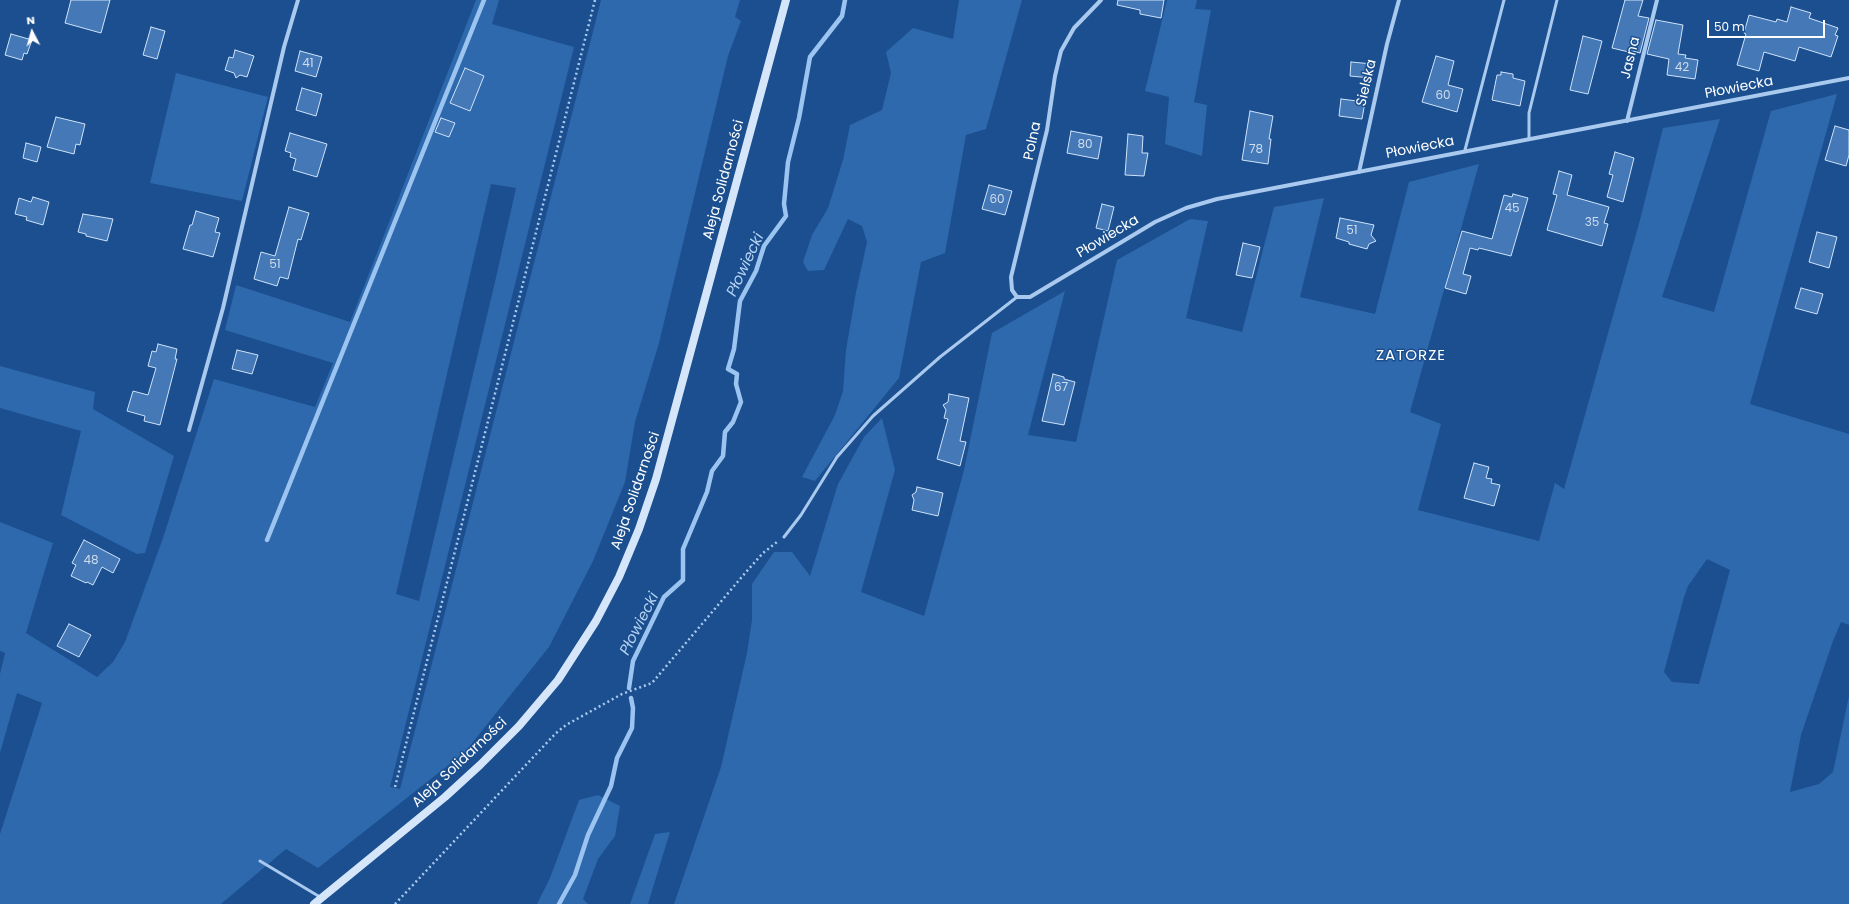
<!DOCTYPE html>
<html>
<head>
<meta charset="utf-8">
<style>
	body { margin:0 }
	#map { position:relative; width:1849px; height:904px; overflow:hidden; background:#1b4f8f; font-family:Poppins,sans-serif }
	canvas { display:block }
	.north { position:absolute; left:12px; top:12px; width:40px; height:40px; -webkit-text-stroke:3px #1b4f8f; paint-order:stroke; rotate:354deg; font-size:11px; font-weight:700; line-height:16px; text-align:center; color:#fff }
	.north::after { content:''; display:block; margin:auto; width:14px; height:18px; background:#fff; clip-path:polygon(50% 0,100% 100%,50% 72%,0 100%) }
	.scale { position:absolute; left:1707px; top:20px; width:118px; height:18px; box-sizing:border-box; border:2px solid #fff; border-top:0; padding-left:5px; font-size:12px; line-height:14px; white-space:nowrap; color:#fff; -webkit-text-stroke:3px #1b4f8f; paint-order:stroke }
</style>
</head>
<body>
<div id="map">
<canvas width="1849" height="904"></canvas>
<div class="north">N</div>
<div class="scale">50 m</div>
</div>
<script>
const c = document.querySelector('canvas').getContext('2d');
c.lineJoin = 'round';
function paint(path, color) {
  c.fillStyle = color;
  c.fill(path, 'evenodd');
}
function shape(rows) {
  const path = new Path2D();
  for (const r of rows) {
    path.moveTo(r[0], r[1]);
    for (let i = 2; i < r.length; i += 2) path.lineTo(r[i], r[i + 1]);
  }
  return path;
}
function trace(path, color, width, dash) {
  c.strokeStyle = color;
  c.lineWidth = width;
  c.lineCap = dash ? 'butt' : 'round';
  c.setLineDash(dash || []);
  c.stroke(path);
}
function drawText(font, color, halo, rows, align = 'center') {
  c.font = font + ' Poppins,sans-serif';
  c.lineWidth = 3;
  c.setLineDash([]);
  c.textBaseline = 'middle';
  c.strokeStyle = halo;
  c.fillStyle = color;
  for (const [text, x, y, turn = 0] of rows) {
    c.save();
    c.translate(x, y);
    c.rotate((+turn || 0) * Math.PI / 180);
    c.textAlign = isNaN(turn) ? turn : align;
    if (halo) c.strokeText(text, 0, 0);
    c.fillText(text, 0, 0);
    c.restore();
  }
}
paint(shape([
	[476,0,499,0,492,24,574,47,390,787,400,789,601,0,740,0,735,17,741,21,728,56,659,343,635,422,625,482,593,561,549,647,465,752,318,868,286,849,221,904,0,904,0,834,42,703,17,693,0,753,0,674,5,653,0,651,0,522,53,543,26,633,97,677,113,662,125,642,163,538,214,379,315,407,333,363,225,330,236,285,350,322],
	[491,184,516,188,495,282,419,601,396,594],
	[959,0,1022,0,986,129,966,135,945,253,921,262,899,378,815,481,802,477,835,415,843,391,846,350,856,292,867,242,862,226,848,219,824,270,808,271,803,262,812,235,828,208,843,160,850,125,882,110,891,73,886,52,913,28,953,39],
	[1167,0,1197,0,1195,9,1211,10,1194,102,1207,105,1202,156,1165,144,1169,97,1145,91],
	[176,73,268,97,242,201,150,183],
	[1837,94,1750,404,1849,434,1849,625,1841,622,1833,641,1801,735,1790,792,1819,784,1833,772,1849,696,1849,904,674,904,721,767,747,653,752,620,752,584,774,552,792,552,810,576,838,484,864,437,882,418,895,470,861,592,924,616,964,470,992,333,1065,291,1028,435,1076,442,1117,260,1190,219,1208,221,1186,318,1242,332,1274,207,1324,198,1300,297,1375,314,1409,182,1479,164,1410,412,1441,424,1418,510,1539,541,1555,483,1564,489,1640,220,1663,128,1720,119,1662,297,1714,312,1771,111],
	[1707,559,1730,570,1699,684,1672,682,1664,672,1684,597,1688,586],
	[0,366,95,392,93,409,174,456,145,553,137,554,61,515,81,431,0,408],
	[598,795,620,806,615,836,598,859,583,899,588,904,537,904,550,878,579,800],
	[670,832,648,904,630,904,655,834]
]), '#2e69ad');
trace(shape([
	[267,540,484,0],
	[629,688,633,661,664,597,683,580,683,549,707,492,712,471,723,456,725,432,733,422,741,402,736,384,737,374,728,369,734,349,740,301,756,271,764,246,786,216,784,204,788,162,799,118,810,57,842,16,845,0],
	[559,904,575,875,588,835,611,786,617,758,632,728,633,708,631,698]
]), '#9cc4f0', 4.5);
const building = shape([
	[71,0,110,0,101,33,65,23,71,0],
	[1118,0,1164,0,1161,18,1140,14,1140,10,1117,5,1118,0],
	[1625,0,1643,0,1638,16,1649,18,1640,53,1633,51,1633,53,1612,48,1625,0],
	[1791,7,1811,13,1809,18,1838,28,1835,35,1838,36,1831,57,1799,47,1795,61,1764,52,1759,71,1737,65,1746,34,1744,33,1749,15,1776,22,1777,19,1787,22,1791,7],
	[1656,20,1683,25,1678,54,1686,55,1685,58,1698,60,1695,79,1667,75,1669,59,1647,54,1656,20],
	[151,27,165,31,157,59,143,55,151,27],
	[11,34,32,40,27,54,24,53,22,60,5,55,11,34],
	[1583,36,1602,41,1588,94,1570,90,1583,36],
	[235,50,254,56,247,77,240,75,236,78,234,73,225,70,229,57,233,58,235,50],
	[300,51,322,57,316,77,295,71,300,51],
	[1436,56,1454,61,1448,85,1463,89,1457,112,1422,102,1436,56],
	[1351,62,1373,64,1371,78,1350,76,1351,62],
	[465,68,484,76,470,111,450,103,465,68],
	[1501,72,1513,74,1513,78,1525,81,1520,106,1492,100,1497,75,1501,75,1501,72],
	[302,88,322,94,316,116,296,110,302,88],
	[1341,99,1365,102,1362,119,1339,116,1341,99],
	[1250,111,1273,116,1269,139,1271,139,1268,164,1242,160,1250,111],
	[56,117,85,124,80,145,76,144,74,154,47,147,56,117],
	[441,118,455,123,449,137,435,132,441,118],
	[1835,126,1849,130,1849,155,1846,166,1825,160,1835,126],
	[1071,131,1102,137,1098,159,1067,153,1071,131],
	[290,133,327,144,317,177,293,170,296,159,290,157,291,153,285,151,290,133],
	[1128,134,1143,136,1142,153,1148,153,1144,176,1125,175,1128,134],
	[26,143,41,147,37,162,23,158,26,143],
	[1615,152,1634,158,1623,202,1607,197,1613,175,1609,174,1615,152],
	[1559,171,1572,175,1567,195,1609,207,1604,223,1608,224,1602,246,1547,230,1557,195,1553,194,1559,171],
	[989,185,1012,191,1005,215,982,209,989,185],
	[1513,194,1528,198,1511,256,1479,248,1478,250,1470,248,1463,274,1471,276,1466,294,1445,288,1462,231,1492,239,1504,195,1512,197,1513,194],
	[33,197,49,202,43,225,26,220,27,217,15,214,19,198,31,202,33,197],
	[1102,204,1114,207,1108,231,1096,228,1102,204],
	[289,207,309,213,301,240,298,239,288,279,280,277,277,286,254,279,261,252,275,256,289,207],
	[196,211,219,218,215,232,220,233,213,257,183,249,190,225,192,225,196,211],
	[83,214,113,219,107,241,86,236,86,234,78,232,83,214],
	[1340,218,1374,225,1371,235,1376,241,1369,244,1367,249,1349,244,1349,242,1336,238,1340,218],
	[1817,232,1837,237,1829,268,1809,262,1817,232],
	[1243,243,1260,247,1252,278,1236,275,1243,243],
	[1801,288,1823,294,1817,314,1795,308,1801,288],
	[158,344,177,349,175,359,177,359,160,425,144,421,145,416,127,411,133,391,148,395,156,368,148,366,152,351,156,352,158,344],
	[237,350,258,355,252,374,232,369,237,350],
	[1053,374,1064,377,1064,379,1075,382,1064,425,1042,421,1053,374],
	[949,394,969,398,960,441,966,442,960,466,937,459,948,419,944,418,946,410,943,405,948,402,949,394],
	[1474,463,1489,467,1486,478,1492,479,1491,483,1500,485,1494,506,1464,498,1474,463],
	[917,487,943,493,938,516,912,510,914,500,912,495,916,492,917,487],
	[84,540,120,559,113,573,102,567,93,585,87,582,86,583,71,576,76,565,72,563,84,540],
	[69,624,91,635,79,657,57,646,69,624]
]);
paint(building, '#4478b7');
trace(building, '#cfe3fa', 1);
trace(shape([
	[395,787,595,0],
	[395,904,556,733,566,725,622,694,652,683,746,572,763,553,777,542]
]), '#a9c9ee', 2.5, [2, 3]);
trace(shape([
	[1529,139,1529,113,1557,0],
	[1465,150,1504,0],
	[784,537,801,515,837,457,873,416,940,357,1017,297],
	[260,861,320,897]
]), '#a9c9ee', 3);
trace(shape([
	[1101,0,1074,28,1061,51,1055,76,1047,130,1011,277,1012,290,1017,297,1030,297,1155,222,1186,208,1217,199,1849,78],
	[1627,121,1657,0],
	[1359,172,1387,44,1399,0],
	[189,430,223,308,284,47,298,0]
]), '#a9c9ee', 4);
trace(shape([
	[314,904,445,797,480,765,519,726,558,680,596,621,619,577,639,529,656,479,786,0]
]), '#d6e6fa', 8);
drawText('12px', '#d0dded', null, [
	["41",308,64],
	["42",1682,68],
	["60",1443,96],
	["80",1085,145],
	["78",1256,150],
	["60",997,200],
	["45",1512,209],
	["35",1592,223],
	["51",1352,231],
	["51",275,265],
	["67",1061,388],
	["48",91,561]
]);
drawText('14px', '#fff', '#1b4f8f', [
	["Jasna",1631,58,-76],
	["Sielska",1367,83,-77],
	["Płowiecka",1739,88,-11],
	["Polna",1033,141,-78],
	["Płowiecka",1420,148,-11],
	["Aleja Solidarności",724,180,-75],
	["Płowiecka",1108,237,-31],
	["Aleja Solidarności",636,491,-71],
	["Aleja Solidarności",460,763,-43]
]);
drawText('italic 15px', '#b5d3f5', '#1b4f8f', [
	["Płowiecki",746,265,-65],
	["Płowiecki",640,624,-63]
]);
c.letterSpacing = '1px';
drawText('15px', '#fff', '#1b4f8f', [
	["ZATORZE",1411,356]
]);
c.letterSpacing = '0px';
</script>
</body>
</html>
